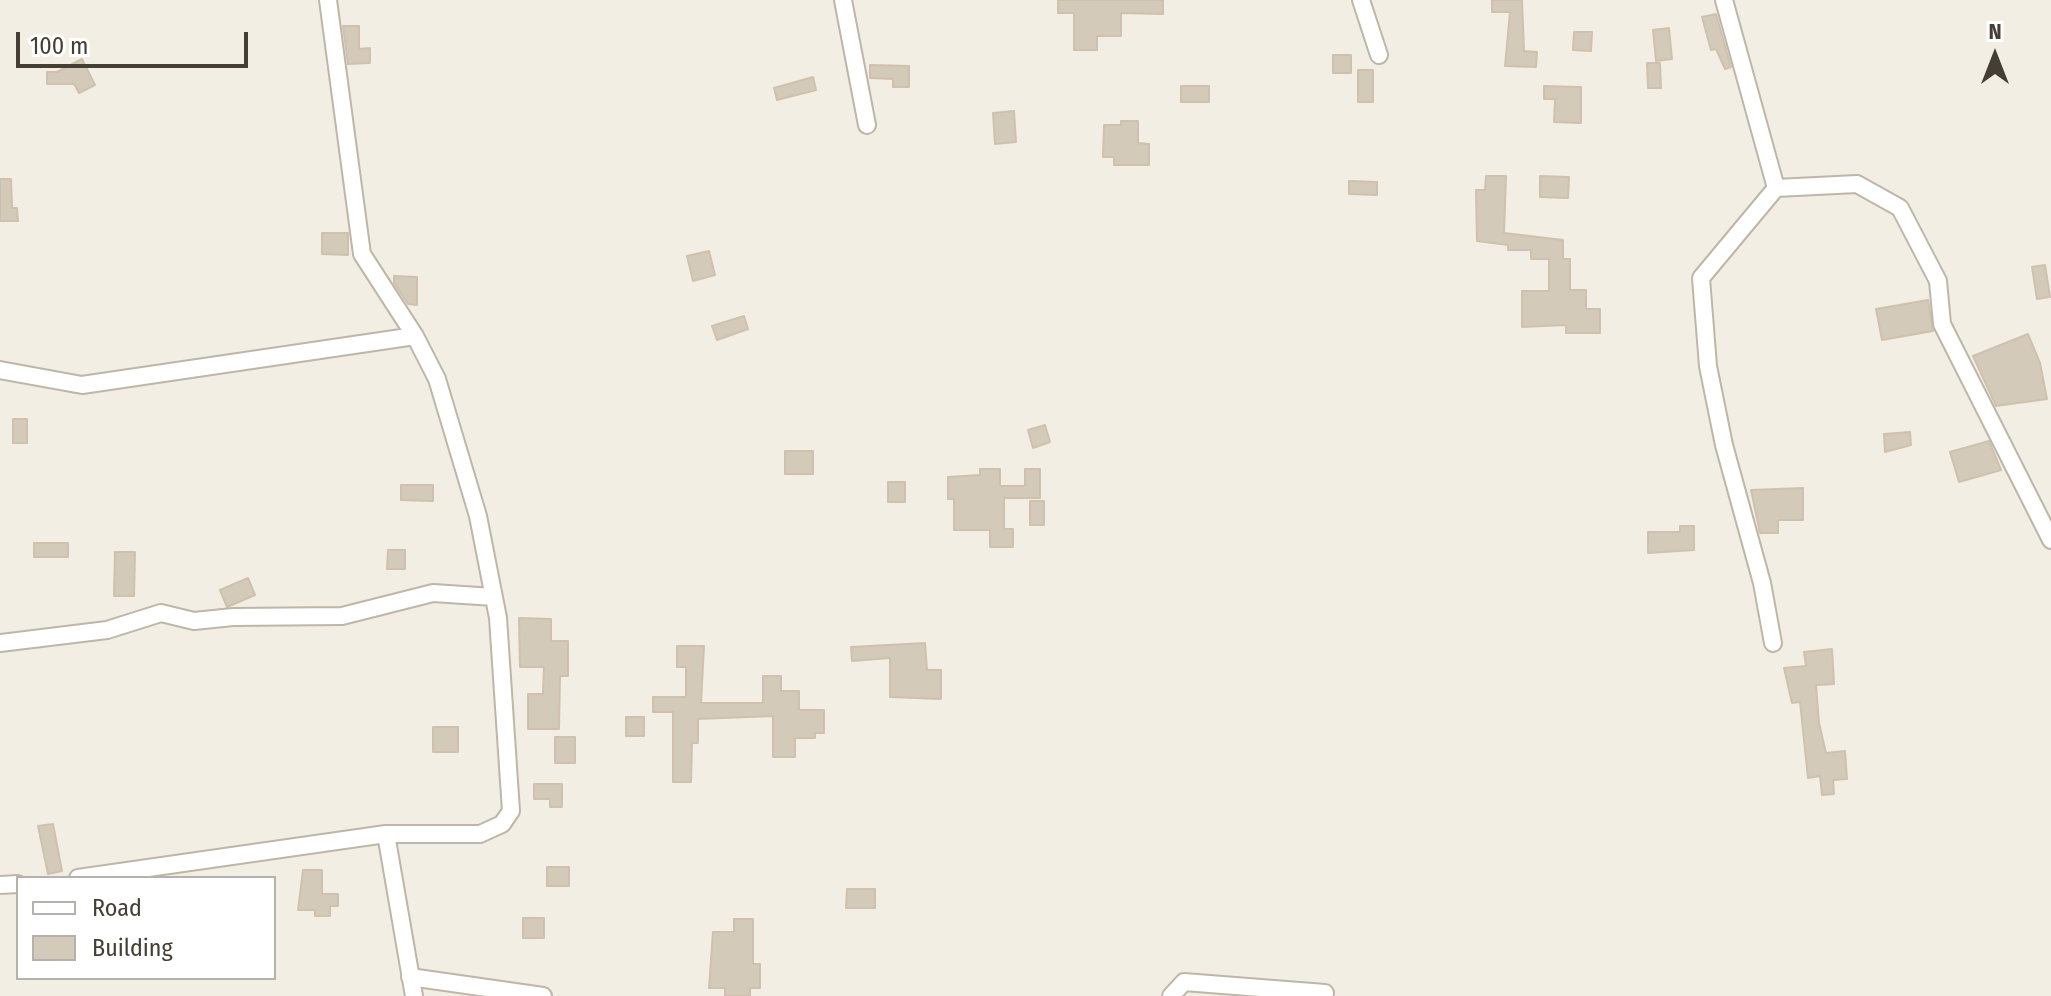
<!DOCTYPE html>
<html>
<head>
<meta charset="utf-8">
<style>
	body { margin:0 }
	#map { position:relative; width:2051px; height:996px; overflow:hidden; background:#f3eee4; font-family:"Fira Sans Condensed",sans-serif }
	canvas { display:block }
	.legend { position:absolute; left:16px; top:876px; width:260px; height:104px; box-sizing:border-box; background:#fff; border:2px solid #b5b2ae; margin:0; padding:10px 14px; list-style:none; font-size:24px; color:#453e34 }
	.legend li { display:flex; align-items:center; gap:16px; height:40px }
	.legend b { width:40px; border:2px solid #b5b2ae }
	.north { position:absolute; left:1955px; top:16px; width:80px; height:80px; -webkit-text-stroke:6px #fff; paint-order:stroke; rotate:0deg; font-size:22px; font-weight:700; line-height:32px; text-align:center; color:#453e34 }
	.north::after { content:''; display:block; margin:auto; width:28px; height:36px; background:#453e34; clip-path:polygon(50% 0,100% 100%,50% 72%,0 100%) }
	.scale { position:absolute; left:16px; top:32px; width:232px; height:36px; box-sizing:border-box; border:4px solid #453e34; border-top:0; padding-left:10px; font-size:24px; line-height:28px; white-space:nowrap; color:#453e34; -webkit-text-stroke:6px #fff; paint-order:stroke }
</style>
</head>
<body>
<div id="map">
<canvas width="2051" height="996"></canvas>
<ul class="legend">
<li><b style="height:10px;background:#fff"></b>Road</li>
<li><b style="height:22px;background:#d4caba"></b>Building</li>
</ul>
<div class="north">N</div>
<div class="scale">100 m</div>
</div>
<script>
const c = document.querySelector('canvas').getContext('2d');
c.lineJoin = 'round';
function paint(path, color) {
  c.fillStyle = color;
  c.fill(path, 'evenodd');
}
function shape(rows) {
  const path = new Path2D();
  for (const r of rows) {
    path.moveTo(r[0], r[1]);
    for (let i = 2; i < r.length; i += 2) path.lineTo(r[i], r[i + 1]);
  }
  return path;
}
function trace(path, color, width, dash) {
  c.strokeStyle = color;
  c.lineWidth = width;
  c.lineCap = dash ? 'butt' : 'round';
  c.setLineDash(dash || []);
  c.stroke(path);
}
const building = shape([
	[1058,0,1163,0,1163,14,1121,13,1121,36,1097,36,1097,50,1074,50,1074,13,1058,13,1058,0],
	[1492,0,1522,0,1524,51,1537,52,1536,67,1505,66,1510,12,1492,12,1492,0],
	[1716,14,1731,67,1725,69,1716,49,1711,50,1702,17,1716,14],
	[343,26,359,26,359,49,370,48,370,63,348,64,343,26],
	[1669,28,1672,59,1656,61,1653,30,1669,28],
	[1574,32,1592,32,1591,51,1573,50,1574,32],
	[1333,55,1351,55,1351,73,1333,73,1333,55],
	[82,59,95,85,79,93,74,84,47,84,47,72,57,72,82,59],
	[1647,63,1660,63,1661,88,1648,88,1647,63],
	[870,65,909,66,909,87,893,87,893,79,870,78,870,65],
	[1358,70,1373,70,1373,102,1358,102,1358,70],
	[813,77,816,90,777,100,774,88,813,77],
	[1181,86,1209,86,1209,102,1181,102,1181,86],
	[1544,86,1581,87,1581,123,1554,122,1555,99,1544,99,1544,86],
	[1014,111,1016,142,995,144,993,113,1014,111],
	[1121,121,1138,121,1138,143,1149,144,1149,165,1114,165,1114,157,1103,157,1104,125,1121,125,1121,121],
	[1486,176,1506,176,1504,233,1563,240,1563,259,1570,259,1570,290,1586,290,1586,309,1600,309,1600,333,1566,333,1566,325,1522,327,1522,291,1549,291,1549,259,1531,259,1531,250,1508,250,1508,245,1477,241,1476,190,1485,190,1486,176],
	[1540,176,1569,177,1568,198,1540,197,1540,176],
	[0,179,11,179,12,208,17,208,18,221,0,221,0,179],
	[1349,181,1377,182,1377,195,1349,194,1349,181],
	[322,233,348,233,348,255,322,254,322,233],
	[709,251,715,275,693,281,687,256,709,251],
	[2045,265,2050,297,2037,299,2032,267,2045,265],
	[394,276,417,277,417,305,408,304,394,283,394,276],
	[1928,300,1933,331,1882,340,1876,309,1928,300],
	[744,316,748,329,717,340,712,326,744,316],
	[2028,334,2040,363,2047,399,1996,406,1973,356,2028,334],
	[13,419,27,419,27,443,13,443,13,419],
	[1045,425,1050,442,1033,448,1028,430,1045,425],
	[1910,432,1911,445,1885,452,1884,434,1910,432],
	[1989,441,2001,470,1959,482,1950,452,1989,441],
	[785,451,813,451,813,474,785,474,785,451],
	[980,469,1000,469,1000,486,1025,486,1025,469,1040,469,1040,498,1004,498,1004,529,1013,529,1013,547,990,547,990,530,954,530,954,499,948,499,948,477,980,475,980,469],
	[888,482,905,482,905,502,888,502,888,482],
	[401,485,433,485,433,501,401,500,401,485],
	[1803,488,1803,520,1778,520,1778,533,1760,533,1751,490,1803,488],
	[1030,501,1044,501,1044,525,1030,525,1030,501],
	[1680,526,1694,526,1694,550,1648,553,1648,532,1680,532,1680,526],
	[34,543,68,543,68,557,34,557,34,543],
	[388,550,405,550,405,569,387,569,388,550],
	[115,552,135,552,134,596,114,596,115,552],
	[248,578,255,595,227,607,220,590,248,578],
	[519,618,551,619,551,641,568,641,568,676,560,676,559,729,528,729,528,694,543,694,544,667,520,667,519,618],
	[925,643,927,670,941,670,941,699,890,697,890,658,852,661,851,647,925,643],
	[677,646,704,646,701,703,763,703,763,676,781,676,781,691,799,691,799,710,824,710,824,733,815,733,815,738,795,738,795,757,773,757,773,716,698,719,698,743,692,743,691,782,673,782,673,712,653,712,653,697,686,697,686,667,677,667,677,646],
	[1832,649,1834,684,1816,685,1819,723,1826,753,1845,751,1847,779,1833,780,1834,794,1822,795,1820,776,1808,778,1800,702,1792,703,1784,668,1806,666,1804,652,1832,649],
	[626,717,644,717,644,736,626,736,626,717],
	[433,727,458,727,458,752,433,752,433,727],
	[555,737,575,737,575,763,555,763,555,737],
	[534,784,562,784,562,807,550,807,550,799,534,799,534,784],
	[53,824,62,871,48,874,38,826,53,824],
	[547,867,569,867,569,886,547,886,547,867],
	[303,870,322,870,322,894,338,894,338,906,330,906,330,916,315,916,315,910,298,910,303,870],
	[847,889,875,889,875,908,846,908,847,889],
	[523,918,544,918,544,938,523,938,523,918],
	[734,919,753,919,753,964,760,964,760,988,750,988,750,996,725,996,725,988,709,988,713,932,734,932,734,919]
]);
paint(building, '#d4caba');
trace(building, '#cfc1ad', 2);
const street = shape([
	[843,0,867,125],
	[1361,0,1379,55],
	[1724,0,1776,188,1857,184,1900,208,1938,281,1942,324,2051,540],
	[0,370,82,385,415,336],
	[0,643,107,630,161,613,194,621,233,617,342,616,433,593,494,597],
	[1773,643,1762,583,1724,445,1708,366,1701,278,1776,188],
	[386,834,414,996],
	[78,878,386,834,480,834,502,824,511,811,498,618,478,516,437,379,415,336,362,254,328,0],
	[0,885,18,884],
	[410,977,543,996],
	[1171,996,1184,982,1325,993]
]);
trace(street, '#beb6a7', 20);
trace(street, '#fff', 16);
</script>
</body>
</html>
